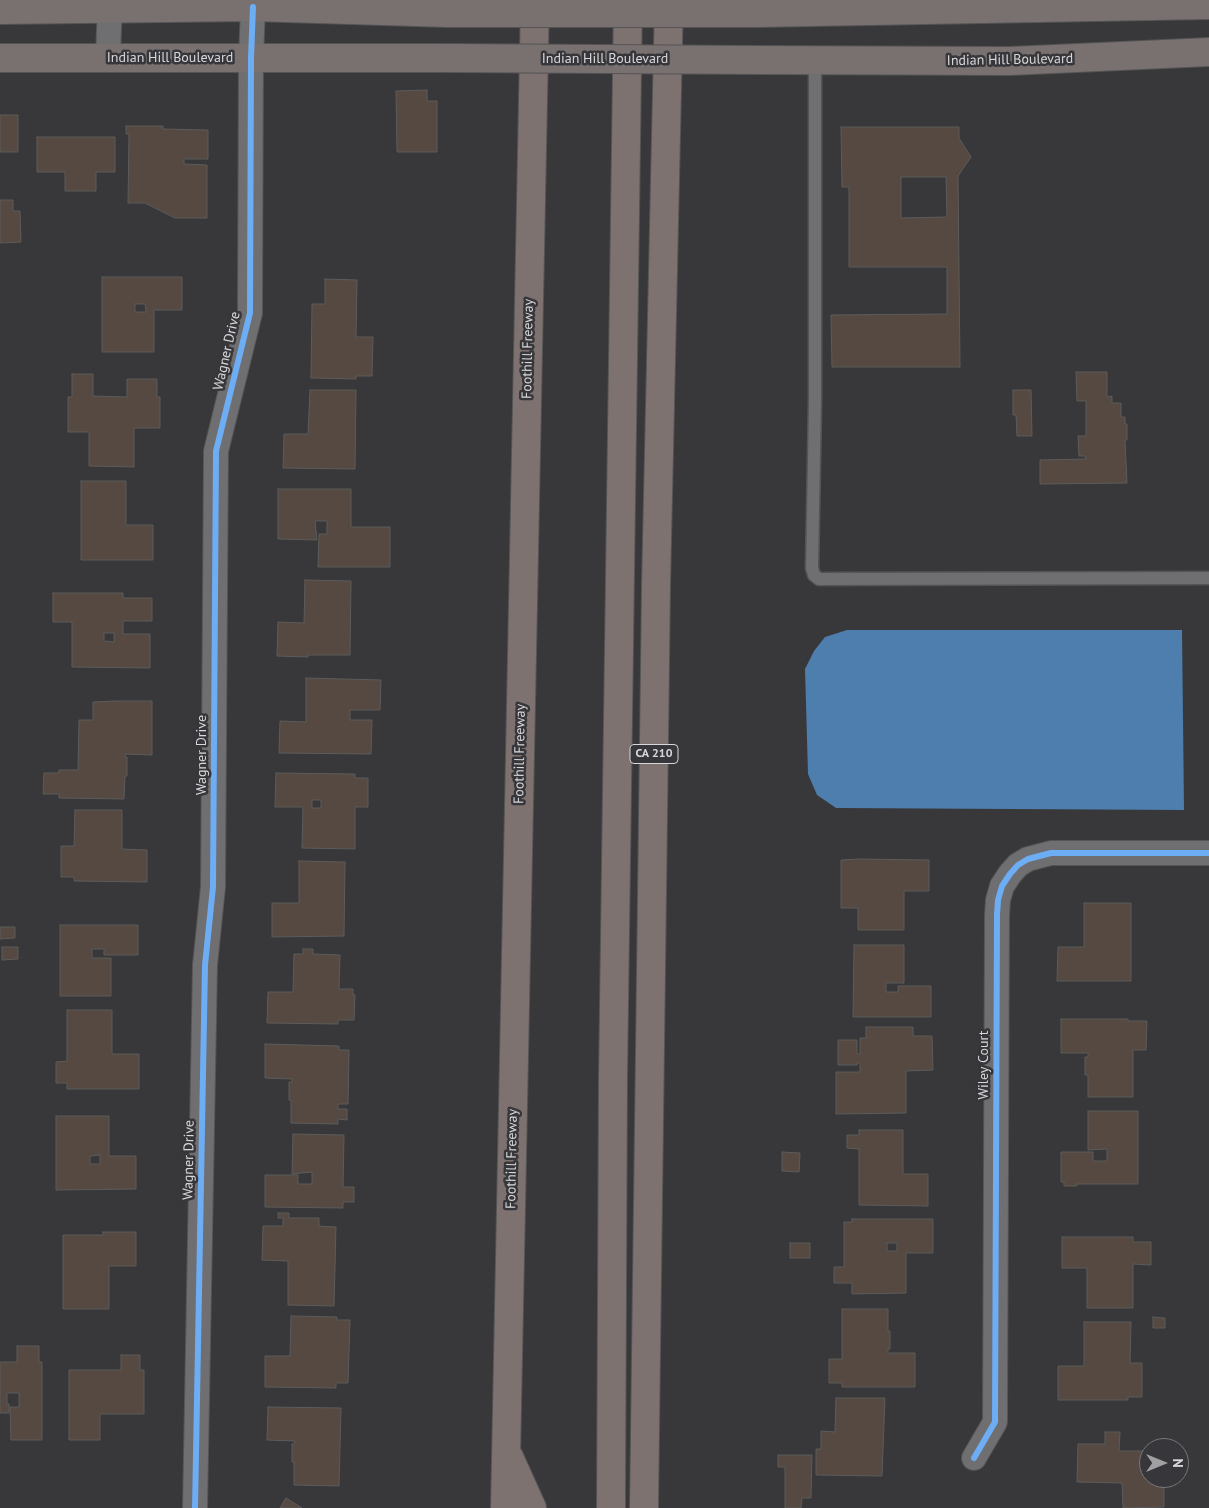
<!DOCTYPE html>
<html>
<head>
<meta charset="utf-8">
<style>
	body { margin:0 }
	#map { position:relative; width:1209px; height:1508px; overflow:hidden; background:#383739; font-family:"PT Sans",sans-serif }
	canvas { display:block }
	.north { position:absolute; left:1139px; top:1438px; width:50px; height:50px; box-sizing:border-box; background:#37363a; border:1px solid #77777a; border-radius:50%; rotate:90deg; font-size:14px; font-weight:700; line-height:20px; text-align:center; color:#d8d8da }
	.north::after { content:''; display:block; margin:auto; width:18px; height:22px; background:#a0a0a2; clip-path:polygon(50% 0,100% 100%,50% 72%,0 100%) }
</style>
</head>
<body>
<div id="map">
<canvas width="1209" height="1508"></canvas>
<div class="north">N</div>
</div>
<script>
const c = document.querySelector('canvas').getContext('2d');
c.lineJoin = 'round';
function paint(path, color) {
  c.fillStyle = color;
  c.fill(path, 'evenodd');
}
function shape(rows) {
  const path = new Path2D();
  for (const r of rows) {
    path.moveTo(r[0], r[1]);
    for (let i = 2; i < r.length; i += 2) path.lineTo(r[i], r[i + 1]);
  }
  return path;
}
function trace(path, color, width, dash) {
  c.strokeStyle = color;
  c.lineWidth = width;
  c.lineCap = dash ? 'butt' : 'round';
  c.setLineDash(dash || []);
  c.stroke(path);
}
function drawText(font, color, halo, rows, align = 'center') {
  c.font = font + ' "PT Sans",sans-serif';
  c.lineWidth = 5;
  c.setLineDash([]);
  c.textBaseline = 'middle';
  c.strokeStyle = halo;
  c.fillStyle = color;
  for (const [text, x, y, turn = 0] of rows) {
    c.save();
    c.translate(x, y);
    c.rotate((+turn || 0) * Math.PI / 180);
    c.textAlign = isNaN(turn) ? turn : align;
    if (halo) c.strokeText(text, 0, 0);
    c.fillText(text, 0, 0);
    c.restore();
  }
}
paint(shape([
	[847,630,1182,630,1184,810,836,808,817,795,808,774,805,669,814,651,825,637]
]), '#4d7ead');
const building = shape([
	[427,90,427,101,437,101,437,152,397,152,396,91,427,90],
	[0,115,18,115,18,152,0,152,0,115],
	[126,126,163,126,163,129,208,130,208,159,184,159,184,164,207,165,207,218,175,218,145,203,128,203,129,134,126,134,126,126],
	[841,127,959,127,959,138,971,157,958,176,960,367,832,367,831,315,947,314,947,267,849,267,849,187,842,187,841,127],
	[901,177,946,177,947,217,901,218,901,177],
	[37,137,115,137,115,172,96,172,96,191,65,191,65,172,37,172,37,137],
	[0,200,13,200,13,211,20,211,21,242,0,243,0,200],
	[102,277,182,277,182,310,154,310,154,352,102,352,102,277],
	[135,304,145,304,146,312,135,312,135,304],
	[325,279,357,280,356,337,373,337,372,376,356,376,356,379,311,378,312,304,325,304,325,279],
	[1076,372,1107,372,1107,397,1112,396,1112,403,1121,403,1121,417,1125,417,1125,424,1127,424,1127,440,1125,440,1127,483,1040,484,1040,460,1086,459,1085,456,1079,456,1078,436,1086,436,1086,401,1077,401,1076,372],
	[72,374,93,374,93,396,127,397,127,379,157,379,157,397,160,397,160,428,134,428,134,467,89,466,89,432,68,432,68,397,72,397,72,374],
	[310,390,356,390,355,469,283,468,284,434,308,434,310,390],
	[1013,390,1031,390,1032,436,1017,436,1016,415,1013,415,1013,390],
	[81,481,126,481,126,525,153,525,153,560,81,560,81,481],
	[278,489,351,489,351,527,390,527,390,567,318,567,319,534,327,534,327,521,315,521,317,540,278,539,278,489],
	[305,580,351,581,350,655,308,655,308,657,277,656,278,622,304,623,305,580],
	[53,593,123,593,123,598,152,598,152,621,123,621,123,634,150,634,150,668,72,667,72,622,53,622,53,593],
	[104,633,114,633,114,642,104,641,104,633],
	[306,678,381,680,380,710,350,710,350,720,372,720,371,754,279,753,280,721,306,722,306,678],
	[116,701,152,701,152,755,125,754,125,757,127,757,127,776,125,776,124,799,59,798,59,794,43,794,44,773,59,773,59,770,78,770,79,720,93,720,93,702,116,701],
	[276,773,355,774,355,778,368,778,368,807,355,807,355,849,302,848,303,807,275,807,276,773],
	[312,800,321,800,321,808,312,808,312,800],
	[75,810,122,810,122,849,147,850,147,882,74,881,74,877,61,877,61,846,74,846,75,810],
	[859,859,929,860,929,891,904,891,904,930,858,930,858,908,841,908,841,860,859,859],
	[299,861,345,862,344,936,272,937,272,903,299,903,299,861],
	[1084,903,1131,903,1131,981,1057,981,1058,947,1084,947,1084,903],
	[60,925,138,925,138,955,104,955,104,949,92,949,92,958,111,958,111,996,60,996,60,925],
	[0,927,15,927,15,938,0,939,0,927],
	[854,945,904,945,904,983,886,983,886,992,898,992,898,986,931,986,931,1017,853,1017,854,945],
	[2,947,18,947,18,959,2,960,2,947],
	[303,949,313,949,313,954,340,955,339,989,353,989,353,995,355,995,354,1020,338,1020,338,1024,267,1023,268,992,293,992,294,954,303,954,303,949],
	[67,1010,112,1010,112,1054,139,1054,139,1089,67,1089,67,1083,56,1083,56,1062,67,1061,67,1010],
	[1061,1019,1128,1019,1128,1021,1147,1021,1146,1050,1133,1050,1133,1097,1088,1097,1088,1075,1085,1075,1085,1057,1088,1057,1088,1053,1061,1053,1061,1019],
	[866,1027,913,1027,913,1036,932,1036,933,1070,906,1071,906,1113,836,1114,836,1072,860,1072,860,1063,857,1063,857,1065,838,1065,838,1040,857,1040,857,1054,860,1054,860,1038,866,1038,866,1027],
	[265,1044,339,1046,339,1050,349,1050,348,1104,338,1104,338,1109,347,1109,347,1120,338,1119,338,1124,291,1123,291,1101,289,1100,289,1082,292,1082,292,1079,265,1078,265,1044],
	[1088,1111,1138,1111,1138,1184,1077,1184,1077,1186,1064,1186,1064,1182,1061,1182,1061,1152,1093,1152,1093,1161,1107,1161,1107,1149,1088,1150,1088,1111],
	[56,1116,109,1116,109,1156,136,1156,136,1189,56,1190,56,1116],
	[100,1155,100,1164,90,1164,90,1156,100,1155],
	[859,1130,903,1130,903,1174,928,1174,928,1206,859,1205,859,1149,847,1148,847,1135,859,1135,859,1130],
	[293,1134,344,1135,343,1187,354,1187,354,1202,343,1202,343,1208,265,1207,265,1175,298,1175,298,1184,312,1184,312,1172,292,1174,293,1134],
	[782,1152,800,1153,799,1172,782,1171,782,1152],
	[278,1213,289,1213,289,1218,319,1218,319,1226,336,1227,334,1306,288,1305,288,1261,262,1260,263,1226,283,1226,283,1218,278,1218,278,1213],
	[852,1219,933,1219,933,1253,906,1253,906,1293,852,1294,852,1283,834,1283,834,1267,844,1267,844,1222,852,1222,852,1219],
	[887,1243,897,1243,897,1251,887,1251,887,1243],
	[103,1232,136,1232,136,1266,109,1266,109,1309,63,1309,63,1235,103,1235,103,1232],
	[1062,1237,1133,1237,1133,1242,1151,1242,1151,1265,1133,1264,1133,1308,1087,1308,1087,1268,1062,1268,1062,1237],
	[790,1243,810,1243,810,1258,790,1258,790,1243],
	[842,1309,888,1309,888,1331,890,1331,890,1349,888,1349,888,1353,915,1353,915,1387,842,1387,842,1383,829,1383,829,1359,842,1359,842,1309],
	[291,1316,337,1317,337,1320,350,1320,348,1383,336,1383,336,1388,265,1387,265,1356,290,1356,291,1316],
	[1153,1317,1165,1318,1165,1328,1153,1328,1153,1317],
	[1084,1322,1131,1322,1130,1363,1142,1363,1142,1397,1128,1397,1128,1400,1058,1400,1058,1366,1084,1366,1084,1322],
	[17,1346,39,1346,39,1362,42,1362,42,1440,11,1440,10,1407,19,1407,19,1393,7,1393,7,1404,9,1404,9,1413,0,1413,0,1362,17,1362,17,1346],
	[121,1355,140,1355,140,1370,144,1370,144,1414,100,1414,100,1440,69,1440,69,1370,121,1370,121,1355],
	[836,1398,885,1398,882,1476,816,1475,816,1449,821,1449,821,1431,835,1432,836,1398],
	[268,1407,341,1408,339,1486,294,1485,294,1462,292,1462,292,1444,294,1444,295,1441,267,1440,268,1407],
	[1105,1432,1120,1432,1119,1451,1149,1451,1149,1478,1174,1478,1174,1482,1159,1482,1159,1487,1164,1487,1164,1507,1123,1508,1122,1483,1077,1482,1078,1444,1105,1444,1105,1432],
	[778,1455,812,1455,811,1498,802,1498,801,1508,785,1508,785,1467,778,1467,778,1455],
	[286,1498,302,1508,280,1508,286,1498]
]);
paint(building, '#554941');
trace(building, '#5d5c5c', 1);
const lane = shape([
	[815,60,815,403,812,568,814,575,819,579,1209,578]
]);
const street = shape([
	[108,58,110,0],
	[974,1458,995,1422,997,915,998,900,1002,886,1010,874,1018,865,1028,859,1051,853,1209,853],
	[195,1508,205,965,213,887,216,451,250,313,251,58,253,7]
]);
const primary = shape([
	[0,10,253,7,448,13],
	[757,13,1209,5],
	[0,58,448,58],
	[755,60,1010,61,1209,52]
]);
const highway = shape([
	[509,1457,532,1508],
	[505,1508,535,0],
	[611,1508,613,1077,628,0],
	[644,1508,656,586,669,0]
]);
trace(lane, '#545355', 15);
trace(street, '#545355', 26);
trace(primary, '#545355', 30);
trace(highway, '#545355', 30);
trace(lane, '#6f6e70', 12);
trace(street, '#6f6e70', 24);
trace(primary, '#787170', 28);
trace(highway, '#7e7270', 28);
const primaryBridge = shape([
	[448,13,757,13],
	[448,58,755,60]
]);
trace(primaryBridge, '#545355', 30, []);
trace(primaryBridge, '#787170', 28);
trace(shape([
	[974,1458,995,1422,997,915,998,900,1002,886,1010,874,1018,865,1028,859,1051,853,1209,853],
	[195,1508,205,965,213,887,216,451,250,313,251,58,253,7]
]), '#6dadf4', 6);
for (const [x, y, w] of [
	[654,754,48]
]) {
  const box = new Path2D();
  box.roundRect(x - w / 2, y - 9.5, w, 19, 4);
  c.fillStyle = '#37363a';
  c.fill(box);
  trace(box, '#d8d8da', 1);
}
drawText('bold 12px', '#d8d8da', null, [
	["CA 210",654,754]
]);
drawText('14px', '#d8d8da', '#37363a', [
	["Indian Hill Boulevard",170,58],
	["Indian Hill Boulevard",605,59],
	["Indian Hill Boulevard",1010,60,-1],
	["Foothill Freeway",528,349,-89],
	["Wagner Drive",227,351,-77],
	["Foothill Freeway",520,754,-89],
	["Wagner Drive",202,755,-90],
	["Wiley Court",984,1065,-90],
	["Foothill Freeway",512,1159,-89],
	["Wagner Drive",189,1160,-89]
]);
</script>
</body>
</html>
